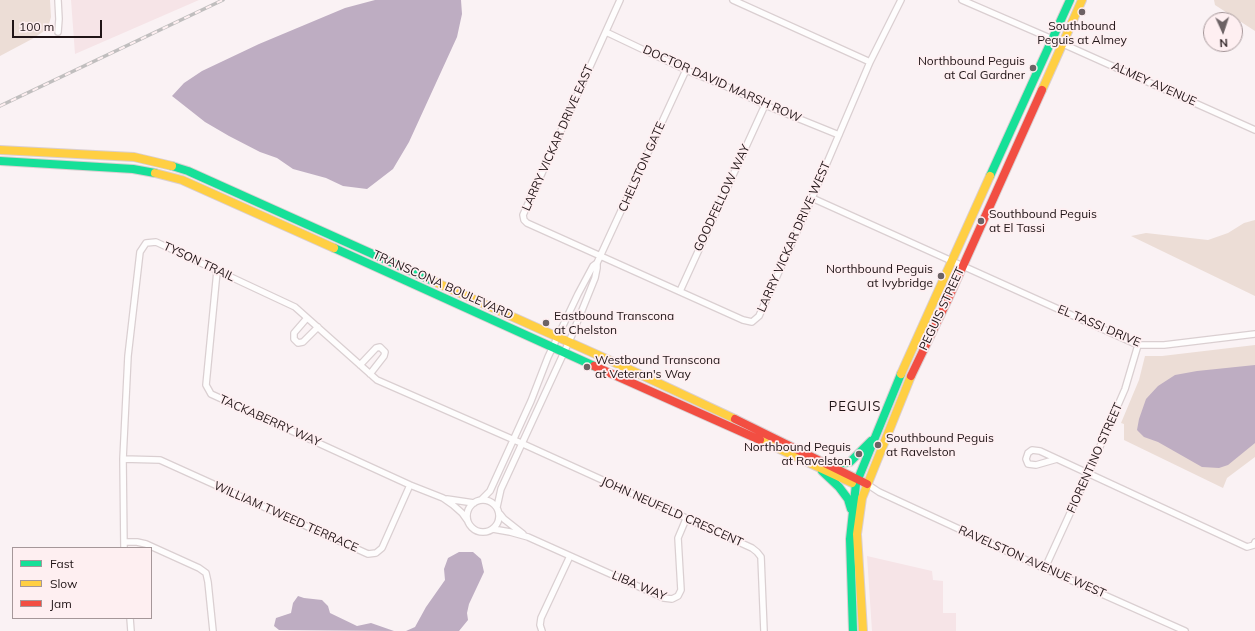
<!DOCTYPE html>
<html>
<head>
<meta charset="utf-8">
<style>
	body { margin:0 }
	#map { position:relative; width:1255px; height:631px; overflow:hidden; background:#faf2f4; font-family:Mulish,sans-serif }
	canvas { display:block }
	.legend { position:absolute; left:12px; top:547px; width:140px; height:72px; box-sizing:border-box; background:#feeff1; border:1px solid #a59799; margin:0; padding:5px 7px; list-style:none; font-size:12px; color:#201416 }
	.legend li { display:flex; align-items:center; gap:8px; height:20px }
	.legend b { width:20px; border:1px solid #a59799 }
	.north { position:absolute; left:1203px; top:12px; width:40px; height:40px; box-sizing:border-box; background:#feeff1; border:1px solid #a59799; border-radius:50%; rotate:177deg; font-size:11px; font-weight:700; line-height:16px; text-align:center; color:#201416 }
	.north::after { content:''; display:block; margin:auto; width:14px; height:18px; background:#6c6264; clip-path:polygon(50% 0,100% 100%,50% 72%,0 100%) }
	.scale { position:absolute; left:12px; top:20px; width:90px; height:18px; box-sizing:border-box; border:2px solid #201416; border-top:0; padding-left:5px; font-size:12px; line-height:14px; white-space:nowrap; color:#201416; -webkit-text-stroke:3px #feeff1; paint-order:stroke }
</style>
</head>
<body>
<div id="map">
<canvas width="1255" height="631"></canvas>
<ul class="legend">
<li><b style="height:5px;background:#16e098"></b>Fast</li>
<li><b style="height:5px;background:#ffcf43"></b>Slow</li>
<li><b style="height:5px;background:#f24e42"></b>Jam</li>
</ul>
<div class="north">N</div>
<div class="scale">100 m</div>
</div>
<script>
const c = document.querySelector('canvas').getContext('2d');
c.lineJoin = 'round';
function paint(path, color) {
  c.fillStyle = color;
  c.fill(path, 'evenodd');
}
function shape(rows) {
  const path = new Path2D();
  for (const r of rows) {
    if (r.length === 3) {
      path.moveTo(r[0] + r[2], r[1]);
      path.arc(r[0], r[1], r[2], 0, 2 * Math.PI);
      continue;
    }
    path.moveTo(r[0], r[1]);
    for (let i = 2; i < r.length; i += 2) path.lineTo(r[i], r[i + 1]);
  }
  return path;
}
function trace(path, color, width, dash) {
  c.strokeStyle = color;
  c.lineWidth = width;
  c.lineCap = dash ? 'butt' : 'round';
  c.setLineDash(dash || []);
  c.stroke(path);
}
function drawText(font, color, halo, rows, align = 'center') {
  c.font = font + ' Mulish,sans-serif';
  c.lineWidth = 3.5;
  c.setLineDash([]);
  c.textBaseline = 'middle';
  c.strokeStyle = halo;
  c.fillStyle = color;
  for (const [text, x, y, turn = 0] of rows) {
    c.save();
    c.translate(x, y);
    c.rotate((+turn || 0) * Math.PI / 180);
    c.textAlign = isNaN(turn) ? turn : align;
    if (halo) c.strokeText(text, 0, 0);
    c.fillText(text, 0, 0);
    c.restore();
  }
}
paint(shape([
	[71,0,199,0,75,54],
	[867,556,932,571,933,580,943,581,943,613,956,613,956,631,872,631]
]), '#f6e4e7');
paint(shape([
	[0,0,50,0,51,17,49,24,46,30,32,39,0,56],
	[1214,0,1255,0,1255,31,1215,5],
	[1255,220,1255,296,1131,236,1146,233,1208,240,1228,233,1244,223],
	[1255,345,1255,457,1227,478,1223,488,1124,440,1124,424,1121,423,1139,380,1145,356,1162,356]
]), '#ecddd6');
paint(shape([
	[375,0,461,0,462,14,457,37,409,142,393,169,367,189,343,186,326,178,293,169,277,158,260,152,229,136,205,122,172,96,184,83,202,71,259,44,345,8],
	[1255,365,1255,443,1228,465,1219,468,1202,467,1158,442,1144,437,1137,430,1139,419,1146,399,1158,386,1175,375,1197,371],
	[459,552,473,552,481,559,484,572,469,604,467,613,468,620,459,631,406,631,415,627,426,607,445,580,444,569,448,558],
	[298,596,304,598,322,600,328,606,330,613,357,626,371,623,394,631,279,630,274,626,276,618,291,613,293,603]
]), '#beadc2');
const street = shape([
	[620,0,523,215,524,220,527,223,743,320,752,322,759,316,812,198,870,62,901,0],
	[733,0,870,62],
	[962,0,1052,39,1255,130],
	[58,32,59,19,58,0],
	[606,32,686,70,725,86,765,105,839,135],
	[812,198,1138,345,1164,345,1255,334],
	[217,271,206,385,211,394,410,485,443,498,453,505,462,513,467,520],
	[680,291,765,105],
	[307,318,294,333,294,339,298,343,303,342,318,327],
	[360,365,376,348,380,347,385,352,384,356,370,374],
	[123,459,160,460,368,554,376,553,382,548,410,485],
	[1057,459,1036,465,1028,464,1026,459,1028,453,1032,450,1040,451,1247,547,1254,545,1255,542],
	[867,484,879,492,1039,566,1185,631],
	[447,499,474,503],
	[483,516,16],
	[481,500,490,491,531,401,548,357,578,294,593,266,597,263],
	[497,507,501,489,572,335,595,278,597,268,597,263,686,70],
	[500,514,504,519,523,534],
	[493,529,510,532,528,537,664,598,672,599,678,596,681,590,678,538,686,519],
	[124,542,137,542,146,544,199,568,206,573,208,582,213,631],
	[124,548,123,459,128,356,140,252,146,243,156,242,295,307,377,380,521,443,752,548,757,552,761,557,764,631],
	[1045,568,1088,474,1125,389,1138,345],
	[130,618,131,631],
	[542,631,540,625,541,618,570,556]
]);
const fast = shape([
	[0,161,133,169,155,173],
	[172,166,188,171,435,282],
	[990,176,1070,0],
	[334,248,594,366],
	[829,463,838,464,850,462,871,441],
	[822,471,839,487,848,499,851,509],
	[853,631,850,539,856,484,901,374]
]);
const slow = shape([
	[1042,90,1082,0],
	[0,150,134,157,172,166],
	[155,173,182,180,334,248],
	[435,282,620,365,735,419],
	[901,374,990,176],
	[760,440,852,483],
	[863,631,857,534,862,498,911,376]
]);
const jam = shape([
	[594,366,760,440],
	[911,376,949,297,1042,90],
	[735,419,867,484]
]);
trace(street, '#dacfd1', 8);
trace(fast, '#dacfd1', 10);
trace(slow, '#dacfd1', 10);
trace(jam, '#dacfd1', 10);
trace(street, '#fefdfd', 5.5);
trace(fast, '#16e098', 8);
trace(slow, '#ffcf43', 8);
trace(jam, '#f24e42', 8);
const rail = shape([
	[0,106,223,0]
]);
trace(rail, '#c0bebe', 3.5);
trace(rail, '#feeff1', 2, [6]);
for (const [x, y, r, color] of [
	[1082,12,4,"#6c6264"],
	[1033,68,4,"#6c6264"],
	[981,221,4,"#6c6264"],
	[941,276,4,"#6c6264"],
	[546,323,4,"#6c6264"],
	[587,367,4,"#6c6264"],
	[878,445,4,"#6c6264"],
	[859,454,4,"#6c6264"]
]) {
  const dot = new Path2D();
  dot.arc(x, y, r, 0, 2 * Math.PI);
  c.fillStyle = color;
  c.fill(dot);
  trace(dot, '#feeff1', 1.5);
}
drawText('12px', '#201416', '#feeff1', [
	["Southbound",1082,26,"center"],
	["Peguis at Almey",1082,40,"center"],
	["Northbound Peguis",1025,61,"right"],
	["at Cal Gardner",1025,75,"right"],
	["Southbound Peguis",989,214],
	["at El Tassi",989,228],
	["Northbound Peguis",933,269,"right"],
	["at Ivybridge",933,283,"right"],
	["Eastbound Transcona",554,316],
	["at Chelston",554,330],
	["Westbound Transcona",595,360],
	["at Veteran's Way",595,374],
	["Southbound Peguis",886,438],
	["at Ravelston",886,452],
	["Northbound Peguis",851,447,"right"],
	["at Ravelston",851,461,"right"]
], 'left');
drawText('12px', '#201416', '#feeff1', [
	["DOCTOR DAVID MARSH ROW",722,84,24],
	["ALMEY AVENUE",1154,84,24],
	["LARRY VICKAR DRIVE EAST",558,138,-66],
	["CHELSTON GATE",642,167,-66],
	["GOODFELLOW WAY",722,198,-65],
	["LARRY VICKAR DRIVE WEST",794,237,-66],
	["TYSON TRAIL",199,262,25],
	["TRANSCONA BOULEVARD",443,285,24],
	["PEGUIS STREET",942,309,-65],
	["EL TASSI DRIVE",1099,326,23],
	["TACKABERRY WAY",270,421,24],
	["FIORENTINO STREET",1095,458,-66],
	["JOHN NEUFELD CRESCENT",672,512,24],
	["WILLIAM TWEED TERRACE",286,517,24],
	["RAVELSTON AVENUE WEST",1032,562,24],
	["LIBA WAY",639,586,23]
]);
c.letterSpacing = '1px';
drawText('13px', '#201416', '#feeff1', [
	["PEGUIS",855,407]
]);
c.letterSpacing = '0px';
</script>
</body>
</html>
